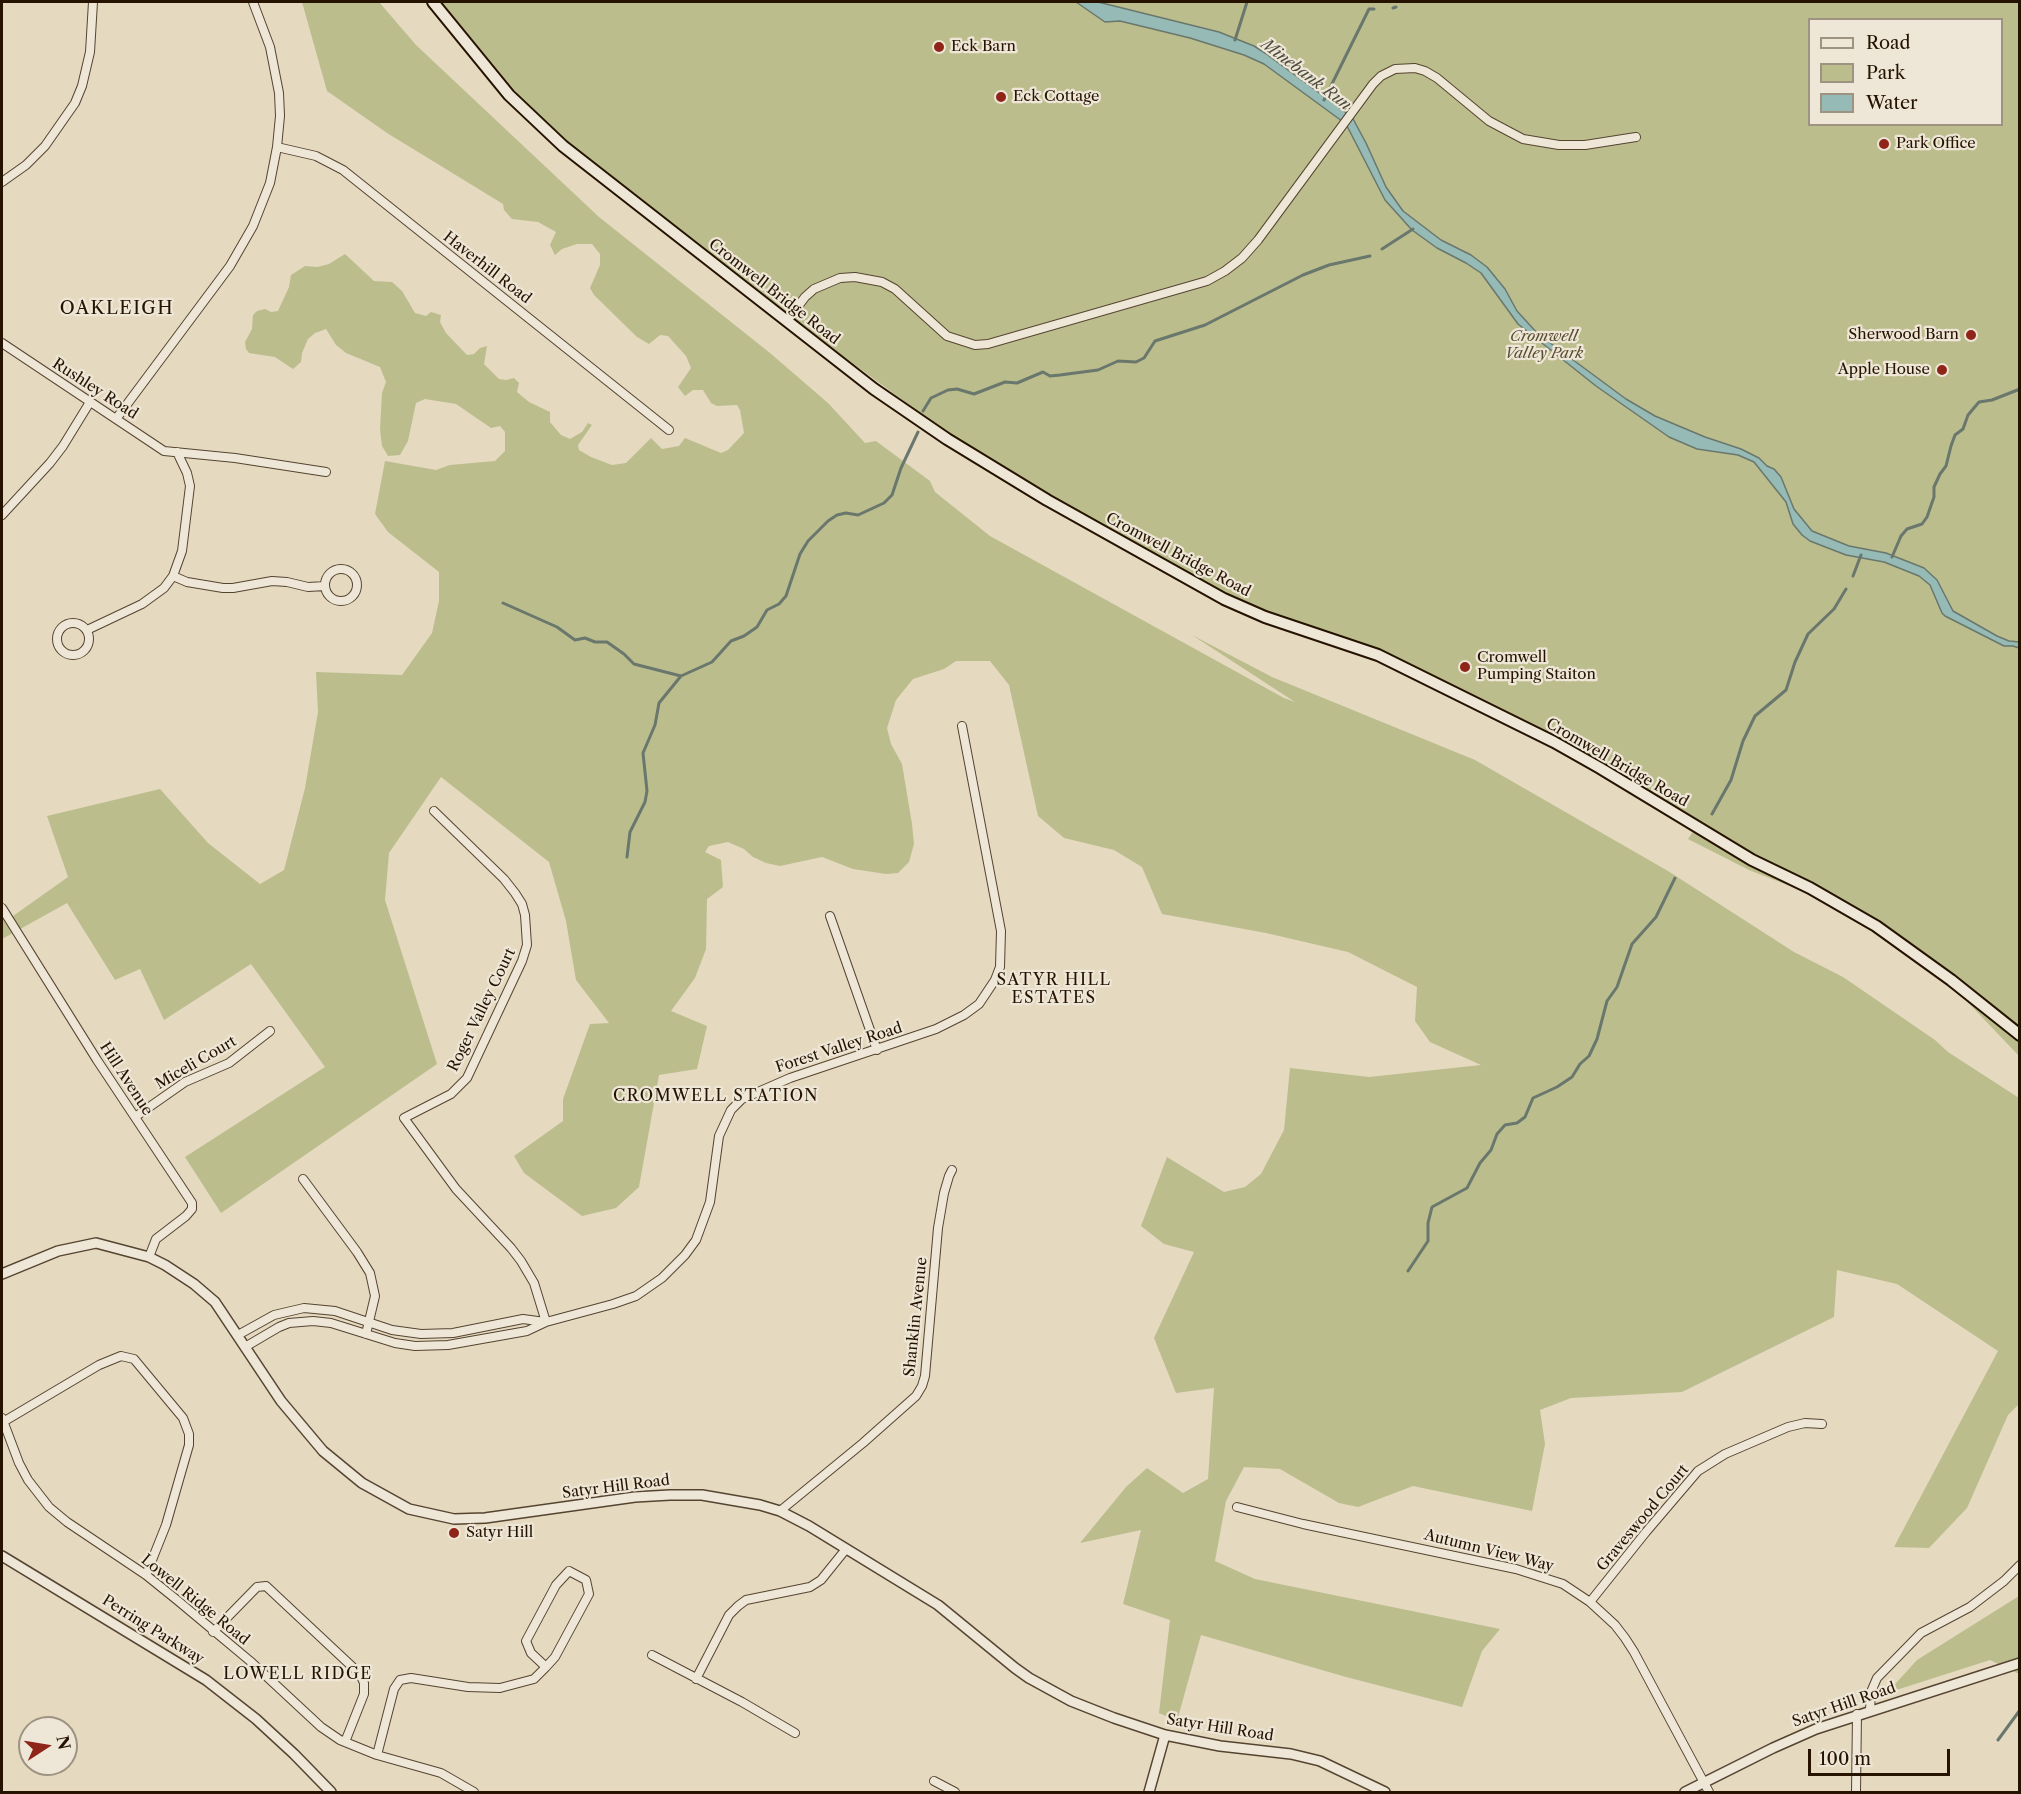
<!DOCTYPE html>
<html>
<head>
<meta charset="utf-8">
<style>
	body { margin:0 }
	#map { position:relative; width:2021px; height:1794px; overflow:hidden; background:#e5d9c0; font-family:"Libre Caslon Text",serif }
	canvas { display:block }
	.frame { position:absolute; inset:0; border:3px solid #251300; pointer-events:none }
	.legend { position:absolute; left:1808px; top:18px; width:195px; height:108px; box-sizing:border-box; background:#eee6d6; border:2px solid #9e9280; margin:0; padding:8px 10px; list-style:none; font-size:18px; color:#251300 }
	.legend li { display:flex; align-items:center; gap:12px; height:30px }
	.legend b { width:30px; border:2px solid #9e9280 }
	.north { position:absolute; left:18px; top:1716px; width:60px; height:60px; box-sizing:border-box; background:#eee6d6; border:2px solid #9e9280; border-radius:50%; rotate:78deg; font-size:16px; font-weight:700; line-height:24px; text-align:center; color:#251300 }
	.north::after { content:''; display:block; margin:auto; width:21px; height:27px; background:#8f2418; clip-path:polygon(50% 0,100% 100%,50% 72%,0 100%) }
	.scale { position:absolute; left:1808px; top:1749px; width:142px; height:27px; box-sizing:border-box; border:3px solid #251300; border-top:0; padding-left:8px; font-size:18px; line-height:21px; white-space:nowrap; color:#251300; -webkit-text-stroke:4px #eee6d6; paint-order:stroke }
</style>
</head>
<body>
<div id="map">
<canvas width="2021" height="1794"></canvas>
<div class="frame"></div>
<ul class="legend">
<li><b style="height:8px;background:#eee6d6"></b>Road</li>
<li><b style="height:16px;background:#bcbd8d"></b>Park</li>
<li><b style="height:16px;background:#96bab5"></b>Water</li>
</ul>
<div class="north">N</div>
<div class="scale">100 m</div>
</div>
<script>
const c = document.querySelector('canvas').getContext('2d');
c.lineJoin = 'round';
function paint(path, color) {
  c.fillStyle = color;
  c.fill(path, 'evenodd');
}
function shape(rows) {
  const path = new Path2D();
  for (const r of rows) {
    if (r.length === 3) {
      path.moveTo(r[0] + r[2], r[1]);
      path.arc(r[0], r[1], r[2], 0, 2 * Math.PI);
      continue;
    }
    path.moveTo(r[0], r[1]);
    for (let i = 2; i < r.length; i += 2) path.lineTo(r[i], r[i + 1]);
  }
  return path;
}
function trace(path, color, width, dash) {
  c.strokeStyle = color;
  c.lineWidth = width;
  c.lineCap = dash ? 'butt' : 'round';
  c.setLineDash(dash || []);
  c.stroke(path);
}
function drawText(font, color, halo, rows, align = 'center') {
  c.font = font + ' "Libre Caslon Text",serif';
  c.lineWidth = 4.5;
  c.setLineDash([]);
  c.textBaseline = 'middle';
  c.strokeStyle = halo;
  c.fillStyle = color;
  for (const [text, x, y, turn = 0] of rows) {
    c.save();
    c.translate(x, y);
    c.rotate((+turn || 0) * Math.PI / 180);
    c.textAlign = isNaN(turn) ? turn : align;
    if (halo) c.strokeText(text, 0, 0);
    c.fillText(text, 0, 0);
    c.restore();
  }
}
paint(shape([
	[302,2,379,2,416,45,599,217,770,353,828,403,865,443,876,441,930,481,935,492,990,536,1284,698,1295,702,1192,635,1272,677,1475,760,1668,871,1794,952,1843,977,1935,1040,1948,1052,2019,1098,2019,1404,2008,1415,1967,1508,1929,1548,1894,1547,1998,1351,1897,1284,1837,1270,1834,1317,1682,1392,1571,1398,1540,1410,1545,1444,1532,1511,1413,1486,1358,1507,1339,1503,1280,1469,1244,1467,1226,1501,1215,1561,1255,1579,1500,1629,1482,1651,1462,1707,1346,1677,1201,1635,1177,1721,1159,1713,1170,1620,1123,1604,1141,1530,1080,1543,1126,1487,1147,1468,1183,1493,1208,1479,1214,1388,1176,1393,1154,1338,1194,1252,1164,1244,1141,1226,1167,1157,1224,1192,1245,1187,1261,1174,1284,1130,1290,1068,1369,1077,1481,1065,1430,1042,1415,1021,1417,987,1348,952,1266,933,1162,914,1142,867,1114,850,1064,838,1038,816,1009,685,990,661,956,661,944,669,913,679,896,700,887,728,891,744,902,764,912,824,914,844,909,862,898,873,886,874,853,869,822,857,780,866,766,863,753,857,744,849,728,842,709,846,705,852,721,860,723,887,707,899,706,949,695,978,671,1011,707,1026,697,1069,659,1075,639,1187,616,1208,582,1216,524,1173,514,1156,563,1121,563,1099,590,1024,609,1023,576,980,566,921,549,862,441,777,389,853,385,900,437,1064,221,1213,185,1157,325,1067,251,964,164,1020,140,969,115,980,67,903,2,939,2,912,13,916,68,877,47,816,160,789,208,843,260,884,284,870,305,788,318,712,316,672,402,675,432,633,439,601,439,572,388,532,375,514,385,461,436,470,450,465,495,461,505,451,505,432,500,426,491,428,456,404,425,399,416,403,408,441,400,455,388,456,382,446,380,429,382,393,386,382,380,367,346,353,336,345,326,329,315,333,308,339,302,353,301,362,293,369,275,357,249,353,246,349,245,342,252,329,253,315,257,311,265,309,271,312,278,311,289,287,291,275,305,266,317,267,329,264,345,254,374,281,392,282,402,291,415,313,426,316,431,312,441,315,440,322,446,333,467,355,474,354,480,348,487,346,484,364,499,379,506,380,514,378,519,383,517,392,529,402,550,412,550,422,561,435,570,439,582,432,588,423,592,425,578,445,579,450,591,457,612,465,626,463,651,438,662,449,679,446,685,438,721,453,728,450,744,433,740,410,737,405,717,406,711,403,703,390,693,390,685,396,678,387,691,368,686,356,668,336,660,335,649,344,637,337,594,295,590,288,600,265,600,254,592,244,577,244,562,249,555,255,550,245,556,232,538,222,512,219,504,210,503,204,387,133,327,91],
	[442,2,2019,2,2019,1056,1960,994,1909,949,1849,909,1749,870,1688,839,1700,822,1666,800,1574,748,1397,658,1373,648,1239,601,1049,495,935,424,828,345,565,141,525,103],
	[1810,20,2002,20,2002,124,1810,124],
	[2019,1596,2019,1673,2017,1673,1990,1660,1887,1693,1917,1660]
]), '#bcbd8d');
const water = shape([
	[1076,2,1098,2,1219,32,1254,46,1265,53,1352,117,1366,143,1386,187,1403,211,1441,240,1471,255,1487,267,1505,289,1517,311,1538,334,1626,399,1655,416,1705,437,1741,449,1759,458,1767,466,1774,469,1781,477,1794,509,1812,531,1849,546,1886,553,1924,568,1937,580,1953,611,1997,636,2009,641,2019,642,2019,648,2013,646,2004,646,1945,616,1942,613,1930,585,1919,576,1884,562,1846,555,1810,541,1802,535,1793,524,1786,502,1754,462,1738,455,1697,449,1669,437,1596,386,1518,324,1481,273,1466,263,1437,248,1412,230,1385,200,1346,124,1264,64,1244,55,1190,38,1120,21,1105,22,1076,2]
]);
paint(water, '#96bab5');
trace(water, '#69776d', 1.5);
trace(shape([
	[1393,8,1396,7],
	[1235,40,1247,2],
	[1324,100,1369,9,1374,9],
	[1382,249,1413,229],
	[923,411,931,398,948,390,957,389,974,394,1005,382,1017,383,1043,372,1050,376,1060,375,1098,370,1118,361,1136,362,1144,358,1155,341,1205,325,1303,275,1329,265,1370,256],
	[1892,557,1901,536,1907,529,1922,524,1927,517,1934,497,1934,487,1940,474,1946,466,1951,446,1955,435,1963,429,1968,415,1979,402,1992,400,2020,389],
	[1853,576,1861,555],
	[503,603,557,627,575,640,585,638,595,642,607,642,624,654,634,664,681,676],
	[1712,814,1731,780,1743,741,1755,716,1786,690,1795,662,1808,634,1834,609,1846,589],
	[627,857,630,832,645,802,647,791,643,753,655,725,659,703,681,676,712,662,731,641,744,636,757,627,767,610,779,604,786,596,800,554,808,541,828,521,837,515,846,513,858,515,884,503,892,495,901,468,918,432],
	[1408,1271,1428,1241,1428,1223,1432,1207,1467,1188,1480,1163,1491,1150,1497,1134,1505,1125,1517,1123,1525,1117,1533,1098,1557,1087,1572,1077,1580,1064,1589,1056,1597,1039,1607,1001,1617,987,1632,944,1656,917,1675,878],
	[1998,1740,2020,1710]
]), '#69776d', 3);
const minor = shape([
	[277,147,316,156,343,170,669,430],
	[2,182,26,165,45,146,75,103,82,86,90,52,93,2],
	[787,321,805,297,814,289,840,278,855,277,882,282,895,289,947,336,975,345,988,344,1207,281,1225,271,1242,258,1258,240,1373,84,1381,76,1395,69,1415,68,1425,71,1437,78,1489,121,1523,139,1559,145,1585,145,1636,137],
	[2,343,164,451,235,458,326,472],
	[116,419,230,266,253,226,270,183,277,147,280,116,279,93,270,47,253,2],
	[2,515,50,463,63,446,90,402],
	[341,585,16],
	[173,576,187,582,223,588,233,588,272,581,287,582,308,587,325,586],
	[73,639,16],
	[87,630,142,604,164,588,173,576,182,551,190,486,187,473,177,452],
	[434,811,504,879,515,893,522,904,525,915,527,945,522,961,467,1078,451,1094,404,1118,456,1189,511,1248,521,1261,534,1283,546,1322],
	[2,908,97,1060,192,1203,192,1209,186,1216,156,1239,149,1257],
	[830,916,877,1050],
	[135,1117,185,1082,229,1063,270,1031],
	[303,1179,357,1252,370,1273,375,1296,366,1334],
	[238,1335,274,1315,304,1308,335,1311,392,1330,421,1334,453,1333,523,1319,545,1322],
	[245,1347,279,1327,289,1323,313,1321,331,1323,395,1343,415,1346,448,1345,527,1331,546,1322,613,1304,636,1296,662,1278,685,1255,696,1240,710,1202,719,1136,731,1110,742,1099,790,1078,936,1029,964,1015,979,1004,995,980,1000,967,1001,931,962,726],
	[2,1418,19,1463,28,1480,49,1507,67,1522,146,1575,177,1600,250,1661,321,1727,340,1740,377,1755,441,1773,474,1792],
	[3,1422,99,1365,121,1356,134,1359,183,1418,189,1434,189,1445,166,1525,146,1575],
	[1237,1507,1303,1524,1516,1569,1563,1584,1590,1602,1615,1625,1625,1638,1634,1652,1709,1792],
	[780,1511,863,1443,916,1396,922,1386,925,1376,938,1228,944,1193,949,1176,952,1170],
	[569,1571,586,1580,589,1594,555,1657,546,1667,531,1653,526,1641,556,1585,569,1571],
	[1590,1602,1646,1532,1698,1471,1725,1454,1788,1427,1805,1423,1822,1424],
	[213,1632,257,1587,266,1586,360,1674,364,1683,364,1694,345,1742],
	[652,1655,742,1702,795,1733],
	[696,1679,729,1615,738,1606,746,1600,810,1587,821,1580,846,1549],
	[1870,1710,1871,1692,1877,1678,1921,1633,1970,1607,2004,1581,2020,1565],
	[377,1755,394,1689,400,1680,411,1678,468,1687,500,1688,534,1679,546,1667],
	[934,1781,955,1792],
	[1856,1792,1857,1714]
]);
const tertiary = shape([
	[2,1274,58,1251,96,1243,149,1257,165,1265,194,1284,215,1302,281,1401,323,1451,362,1483,409,1509,454,1519,485,1518,635,1497,670,1495,702,1495,760,1505,780,1511,809,1526,938,1605,1015,1668,1029,1678,1071,1701,1114,1718,1165,1735,1220,1746,1291,1754,1320,1761,1385,1792],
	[2,1556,206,1680,256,1719,294,1754,331,1792],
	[1149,1792,1165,1735],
	[1685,1792,1773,1748,1816,1729,2020,1663]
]);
const secondary = shape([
	[433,2,509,95,563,146,874,389,947,439,1047,500,1224,599,1265,617,1378,655,1554,742,1600,768,1752,860,1810,888,1876,926,1951,980,2020,1035]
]);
trace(minor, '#554430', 10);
trace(tertiary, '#554430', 12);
trace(secondary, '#251300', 14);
trace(minor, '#eee6d6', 8);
trace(tertiary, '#eee6d6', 9);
trace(secondary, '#eee6d6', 10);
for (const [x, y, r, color] of [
	[939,47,6,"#8f2418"],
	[1001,97,6,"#8f2418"],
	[1884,144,6,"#8f2418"],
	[1971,335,6,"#8f2418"],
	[1942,370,6,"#8f2418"],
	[1465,667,6,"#8f2418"],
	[454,1533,6,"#8f2418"]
]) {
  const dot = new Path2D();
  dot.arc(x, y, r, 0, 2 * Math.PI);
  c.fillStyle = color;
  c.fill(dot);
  trace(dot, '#eee6d6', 2);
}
drawText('15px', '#251300', '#eee6d6', [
	["Eck Barn",951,47],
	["Eck Cottage",1013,97],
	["Park Office",1896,144],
	["Sherwood Barn",1959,335,"right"],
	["Apple House",1930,370,"right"],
	["Cromwell",1477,658],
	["Pumping Staiton",1477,675],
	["Satyr Hill",466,1533]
], 'left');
drawText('15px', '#251300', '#eee6d6', [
	["Haverhill Road",487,268,38],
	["Cromwell Bridge Road",774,292,38],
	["Rushley Road",95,389,33],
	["Cromwell Bridge Road",1178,555,28],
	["Cromwell Bridge Road",1617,763,30],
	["Roger Valley Court",482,1010,-64],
	["Forest Valley Road",839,1048,-18],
	["Miceli Court",196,1063,-30],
	["Hill Avenue",126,1079,57],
	["Shanklin Avenue",916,1317,-84],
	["Satyr Hill Road",616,1487,-7],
	["Graveswood Court",1643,1518,-50],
	["Autumn View Way",1489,1551,14],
	["Lowell Ridge Road",195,1600,39],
	["Perring Parkway",153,1630,32],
	["Satyr Hill Road",1844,1705,-19],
	["Satyr Hill Road",1220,1728,9]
]);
drawText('italic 15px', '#5a4e31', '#eee6d6', [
	["Cromwell",1544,337],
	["Valley Park",1544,354]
]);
drawText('italic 16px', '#4d4d3f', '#eee6d6', [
	["Minebank Run",1306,75,37]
]);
c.letterSpacing = '1.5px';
drawText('16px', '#251300', '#eee6d6', [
	["SATYR HILL",1054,980],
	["ESTATES",1054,998],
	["CROMWELL STATION",716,1096],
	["LOWELL RIDGE",298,1674]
]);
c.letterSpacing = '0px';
c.letterSpacing = '1.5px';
drawText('18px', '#251300', '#eee6d6', [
	["OAKLEIGH",117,309]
]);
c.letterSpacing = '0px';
</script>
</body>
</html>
